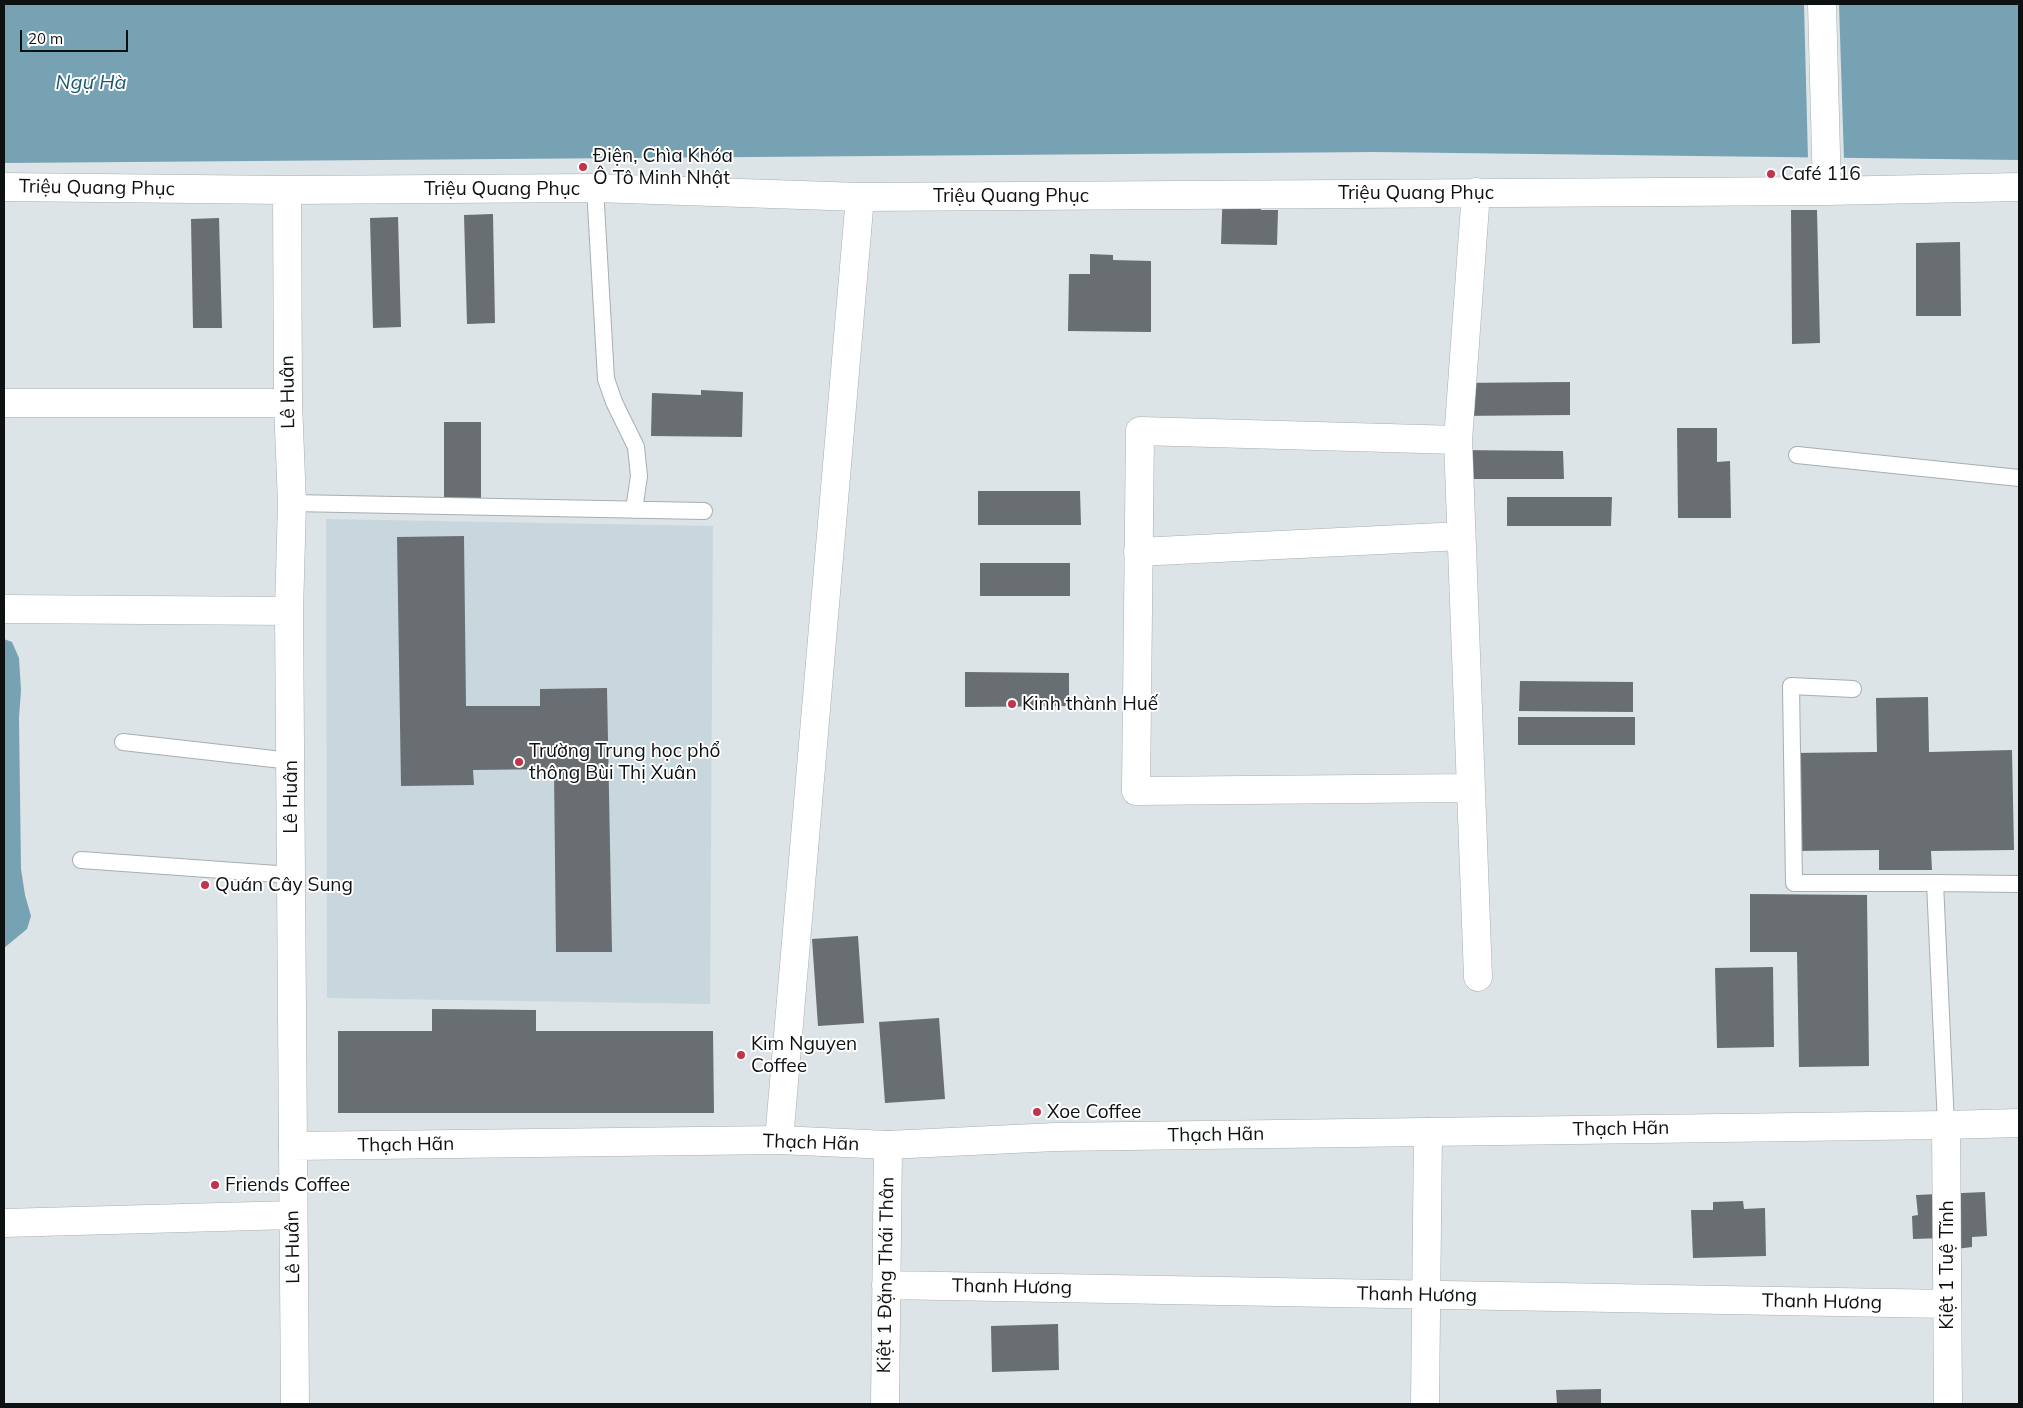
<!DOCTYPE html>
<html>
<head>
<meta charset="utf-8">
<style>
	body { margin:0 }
	#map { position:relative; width:2023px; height:1408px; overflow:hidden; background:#dce4e7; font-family:Mulish,sans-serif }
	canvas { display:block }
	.frame { position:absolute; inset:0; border:5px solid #0e1112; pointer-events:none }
	.scale { position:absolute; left:20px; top:30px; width:108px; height:22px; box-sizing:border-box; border:2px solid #0e1112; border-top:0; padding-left:6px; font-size:15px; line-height:18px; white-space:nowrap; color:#0e1112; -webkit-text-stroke:4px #fff; paint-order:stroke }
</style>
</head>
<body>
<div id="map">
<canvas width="2023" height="1408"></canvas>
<div class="frame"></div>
<div class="scale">20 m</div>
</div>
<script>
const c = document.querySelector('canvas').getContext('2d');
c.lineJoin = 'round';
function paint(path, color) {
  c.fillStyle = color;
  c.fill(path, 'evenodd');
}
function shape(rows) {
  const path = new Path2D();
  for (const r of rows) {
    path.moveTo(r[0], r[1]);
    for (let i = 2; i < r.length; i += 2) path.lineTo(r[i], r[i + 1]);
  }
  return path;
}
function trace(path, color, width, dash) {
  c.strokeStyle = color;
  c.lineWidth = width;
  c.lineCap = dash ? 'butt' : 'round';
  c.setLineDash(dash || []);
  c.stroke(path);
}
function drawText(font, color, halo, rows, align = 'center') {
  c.font = font + ' Mulish,sans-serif';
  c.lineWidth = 4;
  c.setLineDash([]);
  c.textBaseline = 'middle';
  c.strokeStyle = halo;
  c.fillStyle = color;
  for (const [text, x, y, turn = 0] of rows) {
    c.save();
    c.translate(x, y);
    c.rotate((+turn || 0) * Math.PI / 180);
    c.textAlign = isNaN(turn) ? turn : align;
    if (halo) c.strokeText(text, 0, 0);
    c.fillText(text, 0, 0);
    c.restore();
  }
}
paint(shape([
	[326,519,713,526,710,1004,327,998]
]), '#c7d7dd');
paint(shape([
	[4,4,2019,4,2019,160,1375,152,4,163],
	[4,639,12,642,19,658,21,690,19,718,21,869,25,895,31,916,27,929,4,948]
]), '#77a2b4');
paint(shape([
	[1804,4,1839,4,1844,160,1808,159]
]), '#dce4e7');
paint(shape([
	[1223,185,1261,185,1261,210,1278,210,1277,245,1221,244],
	[1791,210,1817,210,1820,343,1792,344],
	[493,214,495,323,467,324,464,215],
	[398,217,401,327,373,328,370,218],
	[219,218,222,328,193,328,191,219],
	[1960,242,1961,316,1916,316,1916,243],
	[1090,254,1113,255,1113,260,1151,261,1151,332,1068,331,1069,274,1090,274],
	[1570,382,1570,415,1456,416,1455,383],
	[701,390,743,392,742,437,651,436,652,393,701,395],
	[444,422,481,422,481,500,444,499],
	[1677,428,1717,428,1717,462,1730,461,1731,518,1678,518],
	[1454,450,1563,451,1564,479,1454,479],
	[978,491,1080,491,1081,525,978,525],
	[1507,497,1612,497,1611,526,1507,526],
	[464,536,466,706,540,706,540,689,607,688,612,952,556,952,554,769,473,770,474,785,401,786,397,537],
	[980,563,1070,563,1070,596,980,596],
	[965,672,1069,673,1069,706,965,707],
	[1520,681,1633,682,1633,712,1519,711],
	[1928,697,1929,752,2012,750,2014,850,1931,851,1932,870,1879,870,1879,850,1793,851,1791,753,1877,752,1876,698],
	[1518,717,1635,717,1635,745,1518,745],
	[1750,894,1867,895,1869,1066,1799,1067,1797,952,1750,952],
	[858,936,864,1023,818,1026,812,939],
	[1773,967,1774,1047,1717,1048,1715,968],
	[432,1009,536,1010,536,1031,713,1031,714,1113,338,1113,338,1031,432,1031],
	[939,1018,945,1099,885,1103,879,1022],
	[1985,1192,1987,1236,1972,1237,1972,1247,1956,1249,1944,1238,1913,1239,1912,1216,1918,1215,1916,1195],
	[1743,1201,1744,1209,1765,1208,1766,1256,1693,1258,1691,1210,1713,1210,1713,1202],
	[1058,1324,1059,1370,992,1372,991,1326],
	[1601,1389,1601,1404,1557,1404,1556,1390]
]), '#686e71');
const lane = shape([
	[595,188,606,379,614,402,636,447,639,476,634,510],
	[1797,455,2019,478],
	[292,503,704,511],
	[1853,689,1791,686,1794,883,1935,883,1946,1125],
	[123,742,291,761],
	[81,860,291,875],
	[1935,883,2019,884]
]);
const street = shape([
	[1822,4,1827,191],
	[4,187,287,190,595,188,860,197,1827,191,2019,187],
	[287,190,288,403,292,503,289,611,293,1146],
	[1476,192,1458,440,1478,977],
	[4,403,288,403],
	[1458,440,1140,431,1136,791,1469,788],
	[1138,552,1461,536],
	[4,609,289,611],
	[1946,1125,1948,1404],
	[779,1140,860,197],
	[886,1285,1947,1304],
	[885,1404,888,1145],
	[1425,1404,1428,1132]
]);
const secondary = shape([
	[4,1223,292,1215],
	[295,1404,293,1146,779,1140,888,1145,1055,1137,1946,1125,2019,1123]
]);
trace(lane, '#a7aeb1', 18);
trace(street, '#a7aeb1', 29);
trace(secondary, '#a7aeb1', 29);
trace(lane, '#fff', 16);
trace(street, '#fff', 28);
trace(secondary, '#fff', 28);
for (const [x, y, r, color] of [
	[583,167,5,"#c3334c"],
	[1771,174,5,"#c3334c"],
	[1012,704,5,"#c3334c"],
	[519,762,5,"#c3334c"],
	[205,885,5,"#c3334c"],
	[741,1055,5,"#c3334c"],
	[1037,1112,5,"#c3334c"],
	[215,1185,5,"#c3334c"]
]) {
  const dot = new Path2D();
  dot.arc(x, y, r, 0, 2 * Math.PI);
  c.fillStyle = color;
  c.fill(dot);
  trace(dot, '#fff', 2);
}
drawText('19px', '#0e1112', '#fff', [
	["Điện, Chìa Khóa",593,156],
	["Ô Tô Minh Nhật",593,178],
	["Café 116",1781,174],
	["Kinh thành Huế",1022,704],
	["Trường Trung học phổ",529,751],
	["thông Bùi Thị Xuân",529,773],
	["Quán Cây Sung",215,885],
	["Kim Nguyen",751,1044],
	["Coffee",751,1066],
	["Xoe Coffee",1047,1112],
	["Friends Coffee",225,1185]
], 'left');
drawText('19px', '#0e1112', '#fff', [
	["Triệu Quang Phục",97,188,1],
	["Triệu Quang Phục",502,189],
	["Triệu Quang Phục",1416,193],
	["Triệu Quang Phục",1011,196],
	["Lê Huân",288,392,-91],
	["Lê Huân",291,797,-90],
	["Thạch Hãn",1621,1129,-1],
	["Thạch Hãn",1216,1135,-1],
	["Thạch Hãn",811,1143,2],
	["Thạch Hãn",406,1145,-1],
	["Lê Huân",293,1247,-91],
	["Kiệt 1 Tuệ Tĩnh",1947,1265,-90],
	["Kiệt 1 Đặng Thái Thân",886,1275,-89],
	["Thanh Hương",1012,1287,1],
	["Thanh Hương",1417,1295,1],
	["Thanh Hương",1822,1302,1]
]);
drawText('italic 20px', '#1e566b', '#fff', [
	["Ngự Hà",91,83]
]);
</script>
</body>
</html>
